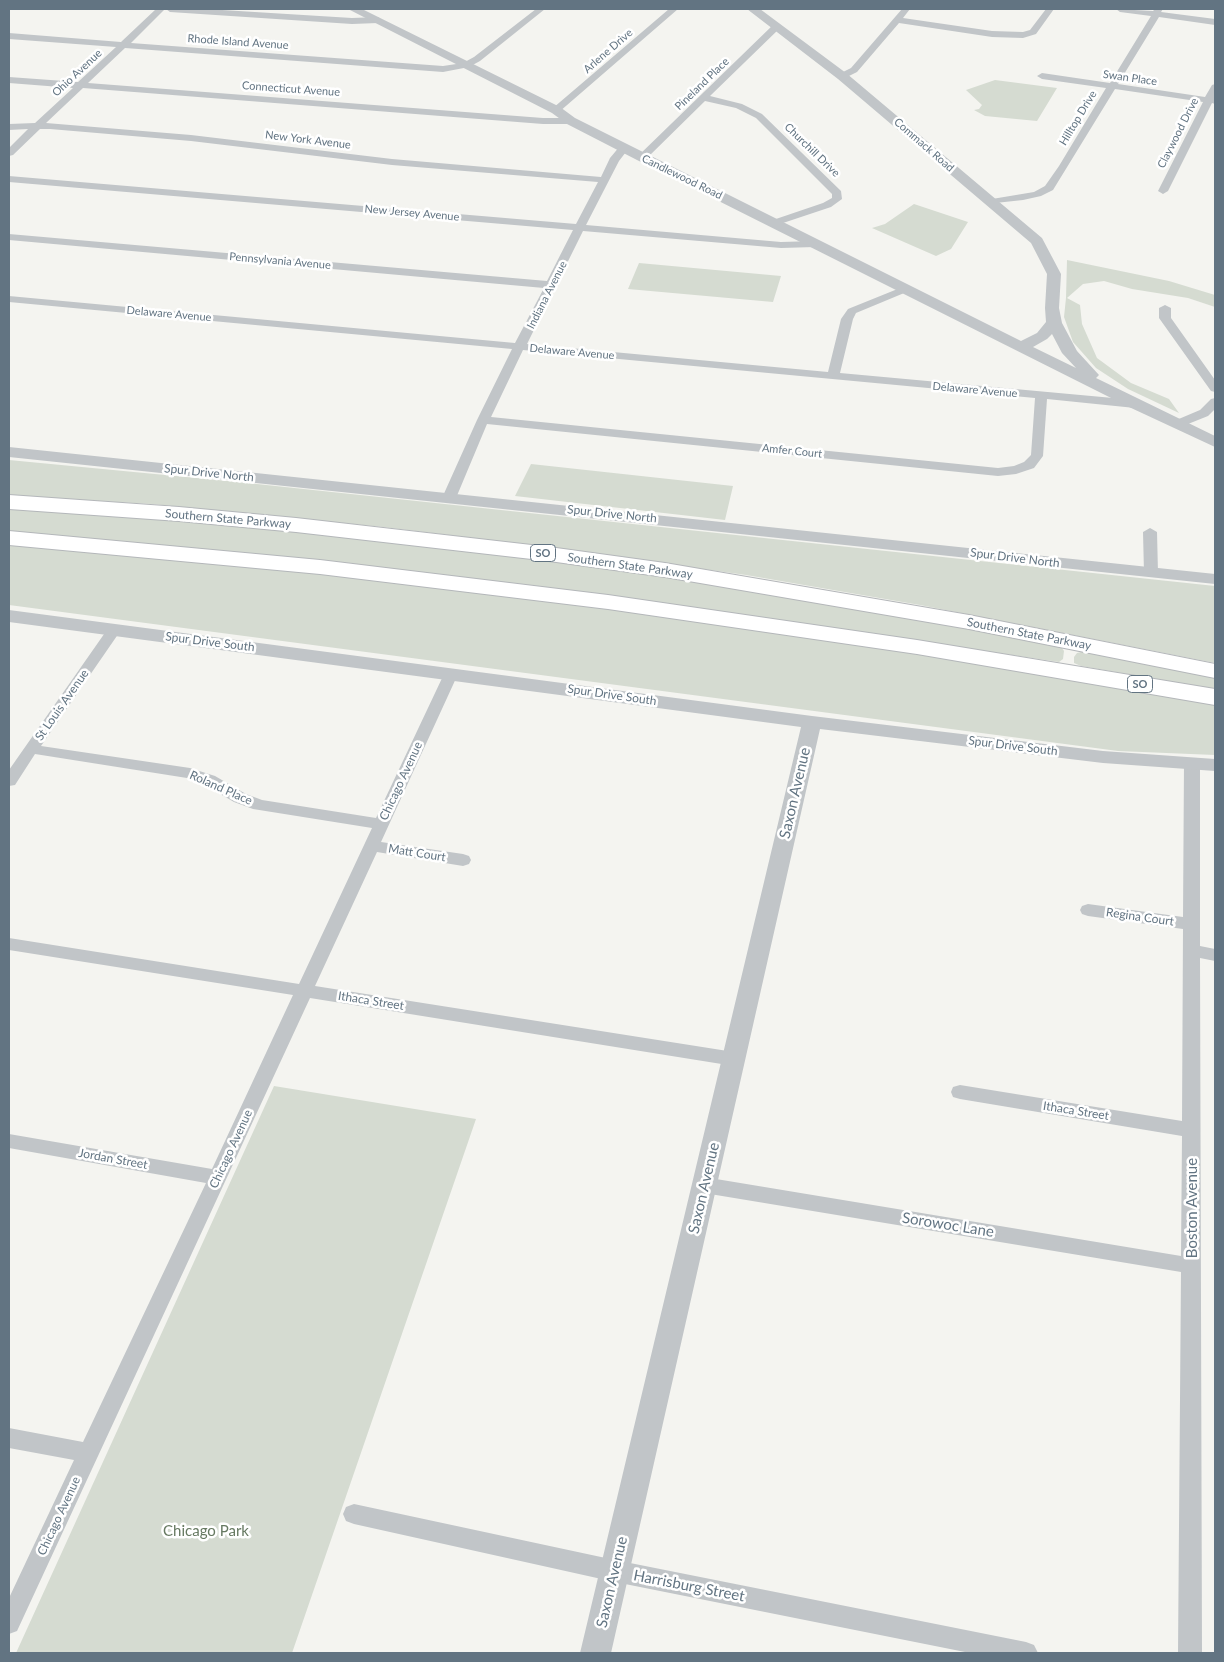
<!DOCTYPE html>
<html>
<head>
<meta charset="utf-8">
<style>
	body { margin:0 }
	#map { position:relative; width:1224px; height:1662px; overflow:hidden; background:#f4f4f0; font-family:Lato,sans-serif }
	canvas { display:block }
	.frame { position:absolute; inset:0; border:10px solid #627482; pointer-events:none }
</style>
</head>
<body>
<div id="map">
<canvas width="1224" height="1662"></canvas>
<div class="frame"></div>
</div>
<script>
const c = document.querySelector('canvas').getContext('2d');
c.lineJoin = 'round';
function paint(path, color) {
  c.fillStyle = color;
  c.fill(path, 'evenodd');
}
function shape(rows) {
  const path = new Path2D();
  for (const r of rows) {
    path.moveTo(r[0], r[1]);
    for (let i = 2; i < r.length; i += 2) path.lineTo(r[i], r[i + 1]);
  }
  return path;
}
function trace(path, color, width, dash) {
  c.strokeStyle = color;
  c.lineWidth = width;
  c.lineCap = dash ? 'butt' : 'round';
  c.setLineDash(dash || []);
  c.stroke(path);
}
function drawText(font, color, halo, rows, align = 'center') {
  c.font = font + ' Lato,sans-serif';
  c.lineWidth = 5;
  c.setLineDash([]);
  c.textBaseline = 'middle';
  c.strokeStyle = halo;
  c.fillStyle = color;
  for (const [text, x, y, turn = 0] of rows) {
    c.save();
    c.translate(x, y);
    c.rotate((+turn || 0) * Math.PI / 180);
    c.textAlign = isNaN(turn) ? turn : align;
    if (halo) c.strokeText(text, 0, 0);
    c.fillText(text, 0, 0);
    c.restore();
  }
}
paint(shape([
	[995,80,1057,88,1037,121,985,116,974,110,979,109,982,105,966,90],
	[914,204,968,222,951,249,936,256,872,228,885,224],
	[1067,260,1169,281,1215,295,1215,307,1188,298,1132,289,1104,281,1083,284,1067,298,1080,305,1082,324,1097,358,1131,383,1169,399,1179,413,1128,389,1096,368,1073,342,1064,317,1066,298],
	[639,263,781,276,773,302,628,289],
	[9,460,238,482,1215,586,1215,663,920,605,746,575,538,546,383,527,152,504,9,496],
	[531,464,733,486,725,520,515,496],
	[9,507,203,521,519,556,739,587,886,613,1055,645,1062,648,1064,651,1063,659,1059,662,1052,661,643,600,362,565,9,531],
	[9,544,204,561,423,584,637,611,1069,678,1215,703,1215,755,1118,751,9,605],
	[1085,651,1215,677,1215,689,1081,666,1074,663,1074,657,1077,653],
	[274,1086,476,1119,292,1653,16,1653]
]), '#d5dbd1');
const motorway = shape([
	[9,495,179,507,296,518,549,547,665,563,969,615,1215,664,1215,678,969,629,665,577,549,561,296,532,179,521,9,509,9,495],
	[9,531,320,560,608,595,917,640,1215,689,1215,705,917,654,608,609,320,574,9,545,9,531]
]);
trace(motorway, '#b4b7ba', 2);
paint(shape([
	[156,9,165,9,131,43,443,66,463,63,474,57,536,9,545,9,480,61,469,67,443,72,125,48,88,83,543,118,571,118,576,121,571,124,543,124,83,88,46,123,191,135,392,159,601,177,610,158,620,146,624,145,629,148,619,161,586,225,781,242,815,241,820,244,815,247,781,248,583,231,527,344,828,372,841,319,848,309,905,286,911,289,909,291,856,313,853,319,840,373,1135,400,1141,404,1135,408,1047,399,1043,456,1034,468,1016,474,998,476,487,424,456,498,454,501,444,501,442,498,477,420,512,349,9,302,9,296,515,343,544,288,9,240,9,234,547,281,573,230,9,182,9,176,576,224,598,182,392,165,191,141,50,129,40,129,13,155,9,156,9,148,28,129,9,130,9,124,35,123,73,88,9,83,9,77,78,82,116,47,9,39,9,33,121,42,156,9],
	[523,350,1035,398,1031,455,1024,462,1014,466,998,468,491,417,523,350],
	[166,9,206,9,352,18,378,17,382,20,378,23,352,24,170,12,166,9],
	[669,9,678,9,559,112,553,112,553,108,669,9],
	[902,9,910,9,903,18,992,31,1023,32,1030,30,1046,9,1054,9,1036,34,1023,38,992,37,899,23,857,72,845,78,839,78,839,74,851,68,902,9],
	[1116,9,1153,11,1155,9,1163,9,1161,12,1215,19,1215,25,1159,17,1118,84,1205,97,1212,85,1215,84,1215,104,1212,103,1168,191,1163,194,1158,191,1203,102,1115,89,1053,190,1041,196,1023,200,986,204,985,202,986,200,1034,192,1045,186,1059,166,1106,88,1042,79,1037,76,1042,73,1110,83,1151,16,1120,12,1116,9],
	[777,23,781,26,780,28,710,96,742,104,762,114,841,191,842,199,831,207,774,226,770,225,769,223,770,221,823,203,832,198,832,194,756,118,736,108,705,101,646,159,638,159,637,157,774,24,777,23],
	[1165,305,1171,308,1171,318,1215,380,1215,392,1211,391,1159,318,1159,308,1165,305],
	[1215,398,1215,409,1208,416,1178,428,1172,424,1174,421,1200,410,1211,399,1215,398],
	[1150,528,1157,532,1158,573,1151,577,1144,573,1143,532,1150,528],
	[114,626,119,627,121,630,41,746,190,768,215,776,246,794,262,800,376,818,444,674,446,671,451,670,456,671,458,674,381,842,463,854,469,856,471,860,469,864,463,866,377,852,315,986,734,1052,740,1054,743,1059,740,1064,734,1066,310,998,17,1631,9,1634,9,1598,74,1460,9,1448,9,1428,83,1442,206,1183,9,1148,9,1134,212,1169,293,995,9,950,9,938,299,984,372,828,253,809,234,802,203,784,187,778,35,754,15,785,9,786,9,770,109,627,114,626],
	[1192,758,1198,760,1200,763,1200,946,1215,949,1215,961,1200,958,1202,1653,1178,1653,1181,1272,704,1193,697,1190,694,1185,697,1180,704,1177,1181,1256,1182,1136,960,1099,953,1097,951,1092,953,1087,960,1085,1182,1121,1183,929,1088,916,1082,914,1080,910,1082,906,1088,904,1183,917,1184,763,1186,760,1192,758],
	[354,1504,615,1560,1026,1642,1034,1645,1038,1653,970,1653,615,1582,354,1524,346,1521,343,1514,346,1507,354,1504]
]), '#c1c5c8');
paint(shape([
	[348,9,362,9,560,107,575,118,1021,341,1037,333,1046,322,1045,308,1047,274,1031,243,838,79,747,9,760,9,846,73,1042,238,1061,274,1059,308,1062,323,1077,351,1099,375,1096,378,1215,436,1215,447,1129,407,637,160,567,124,552,113,348,9],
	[1052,334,1062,353,1076,368,1033,347,1047,339,1052,334],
	[9,447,1215,574,1215,584,9,457,9,447],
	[9,610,812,716,1103,751,1215,759,1215,771,1103,763,820,729,611,1653,580,1653,801,727,9,622,9,610]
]), '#c1c5c8');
paint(motorway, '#fff');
drawText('11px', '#627482', '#fff', [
	["Rhode Island Avenue",238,42,4],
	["Arlene Drive",608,51,-41],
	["Ohio Avenue",77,73,-43],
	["Swan Place",1130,78,8],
	["Pineland Place",702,84,-44],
	["Connecticut Avenue",291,89,4],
	["Hilltop Drive",1078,118,-59],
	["Claywood Drive",1178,133,-63],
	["New York Avenue",308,140,7],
	["Commack Road",924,145,41],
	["Churchill Drive",812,150,44],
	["Candlewood Road",682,177,26],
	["New Jersey Avenue",412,213,5],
	["Pennsylvania Avenue",280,261,5],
	["Indiana Avenue",547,295,-63],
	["Delaware Avenue",169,314,5],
	["Delaware Avenue",572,352,5],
	["Delaware Avenue",975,390,5],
	["Amfer Court",792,451,6]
]);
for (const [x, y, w] of [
	[543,553,25],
	[1140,684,25]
]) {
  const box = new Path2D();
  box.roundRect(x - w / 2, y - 8.5, w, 17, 4);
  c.fillStyle = '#fff';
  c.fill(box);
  trace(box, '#627482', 1);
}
drawText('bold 11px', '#627482', null, [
	["SO",543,553],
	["SO",1140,684]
]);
drawText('12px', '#627482', '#fff', [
	["Spur Drive North",209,473,6],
	["Spur Drive North",612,514,6],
	["Southern State Parkway",228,519,5],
	["Spur Drive North",1015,558,7],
	["Southern State Parkway",630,566,8],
	["Southern State Parkway",1029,634,11],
	["Spur Drive South",210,642,7],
	["Spur Drive South",612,695,8],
	["St Louis Avenue",62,705,-55],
	["Spur Drive South",1013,746,7],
	["Chicago Avenue",401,781,-65],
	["Roland Place",221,788,24],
	["Matt Court",417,853,9],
	["Regina Court",1140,917,8],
	["Ithaca Street",371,1001,9],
	["Ithaca Street",1076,1111,9],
	["Chicago Avenue",231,1149,-65],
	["Jordan Street",113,1159,10],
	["Chicago Avenue",59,1516,-65]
]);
drawText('15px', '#627482', '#fff', [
	["Saxon Avenue",795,793,-77],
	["Saxon Avenue",704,1188,-77],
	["Boston Avenue",1192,1208,-90],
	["Sorowoc Lane",948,1225,9],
	["Saxon Avenue",612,1582,-77],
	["Harrisburg Street",689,1586,11]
]);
drawText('15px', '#667961', '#fff', [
	["Chicago Park",206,1531]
]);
</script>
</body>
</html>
